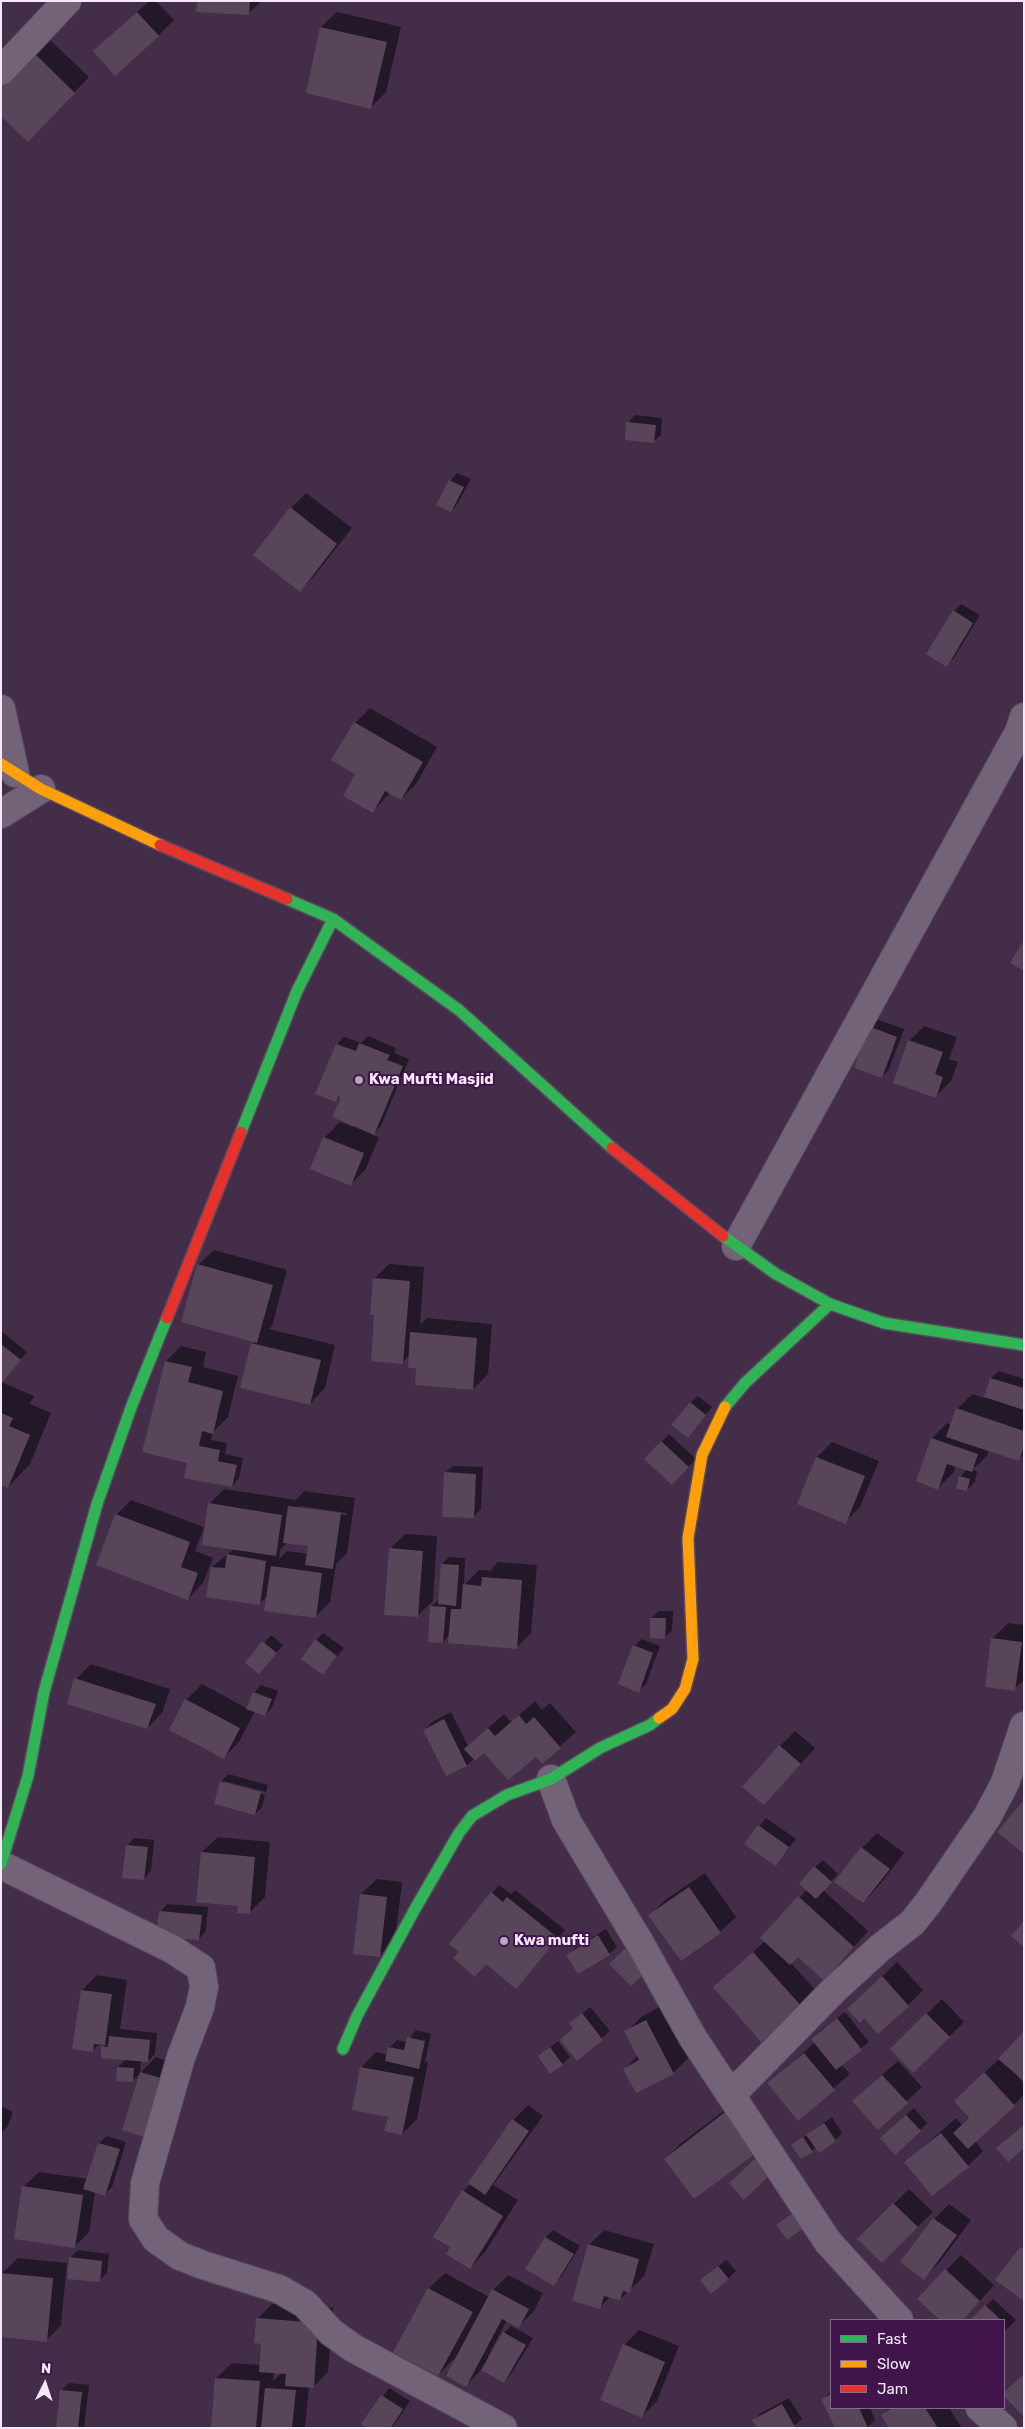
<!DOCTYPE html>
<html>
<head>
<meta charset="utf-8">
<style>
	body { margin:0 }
	#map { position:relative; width:1025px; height:2429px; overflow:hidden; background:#432d49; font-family:Rubik,sans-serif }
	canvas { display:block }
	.frame { position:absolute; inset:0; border:2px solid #f6e8fb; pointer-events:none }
	.legend { position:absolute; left:830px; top:2319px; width:175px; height:90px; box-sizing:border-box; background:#3f154b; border:1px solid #886991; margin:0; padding:6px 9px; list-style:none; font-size:15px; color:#f6e8fb }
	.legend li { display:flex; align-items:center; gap:10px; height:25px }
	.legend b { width:25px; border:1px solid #886991 }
	.north { position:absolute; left:20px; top:2359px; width:50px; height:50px; -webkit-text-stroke:4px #3f154b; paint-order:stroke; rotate:4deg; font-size:14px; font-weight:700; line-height:20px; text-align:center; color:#f6e8fb }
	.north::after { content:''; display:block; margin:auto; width:18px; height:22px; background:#f6e8fb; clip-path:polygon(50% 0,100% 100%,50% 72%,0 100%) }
</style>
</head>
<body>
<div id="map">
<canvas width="1025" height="2429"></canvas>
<div class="frame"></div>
<ul class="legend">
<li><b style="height:6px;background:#30b455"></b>Fast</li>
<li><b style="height:6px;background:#ff9f0a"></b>Slow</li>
<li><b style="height:6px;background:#e5322d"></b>Jam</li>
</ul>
<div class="north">N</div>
</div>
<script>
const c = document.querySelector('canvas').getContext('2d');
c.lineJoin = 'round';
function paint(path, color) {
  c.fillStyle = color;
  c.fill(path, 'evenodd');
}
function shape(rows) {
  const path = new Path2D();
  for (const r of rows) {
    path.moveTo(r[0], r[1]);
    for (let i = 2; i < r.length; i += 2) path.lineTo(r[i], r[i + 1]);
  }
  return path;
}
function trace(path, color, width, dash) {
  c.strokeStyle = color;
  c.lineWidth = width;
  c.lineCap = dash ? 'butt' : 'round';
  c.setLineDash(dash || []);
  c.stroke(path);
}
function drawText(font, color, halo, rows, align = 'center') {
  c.font = font + ' Rubik,sans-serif';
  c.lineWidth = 4;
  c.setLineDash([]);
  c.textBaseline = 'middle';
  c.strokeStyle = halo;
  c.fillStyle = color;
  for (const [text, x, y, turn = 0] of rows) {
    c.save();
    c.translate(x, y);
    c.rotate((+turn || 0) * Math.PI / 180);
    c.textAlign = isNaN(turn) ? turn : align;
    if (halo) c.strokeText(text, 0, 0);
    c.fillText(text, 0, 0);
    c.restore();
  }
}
paint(shape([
	[149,1,156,1,174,20,158,36,95,51],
	[198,1,261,1,249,13],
	[337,12,401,27,386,92,371,107,321,27],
	[47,37,89,77,43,125,1,84],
	[635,415,662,418,661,435,653,442,628,423],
	[457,473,471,479,458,503,451,511,450,481],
	[306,493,352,528,315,575,300,590,255,554,291,508],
	[961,604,980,615,954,658,947,665,954,611],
	[370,708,437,747,416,784,401,799,390,793,373,811,357,773,355,723],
	[876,1019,904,1029,889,1069,882,1077,869,1027],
	[924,1026,957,1037,949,1059,958,1062,951,1081,935,1097,909,1041],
	[368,1036,396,1048,394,1053,409,1059,381,1126,372,1135,379,1137,366,1169,351,1184,312,1169,325,1137,340,1122,353,1127,354,1125,342,1097,339,1096,335,1100,317,1093,337,1044,344,1037,361,1043],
	[214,1250,287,1270,272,1326,269,1329,335,1345,325,1388,310,1404,252,1344,255,1341,198,1265],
	[389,1264,424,1267,420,1325,427,1318,492,1324,488,1374,473,1389,418,1367,410,1355,403,1362,376,1314,374,1279],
	[1,1331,27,1352,1,1382,34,1396,30,1404,51,1413,30,1464,8,1487,1,1484],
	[181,1346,206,1352,203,1367,238,1376,228,1417,213,1432,211,1440,227,1443,225,1454,243,1458,239,1478,232,1486,189,1459,166,1361],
	[999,1371,1024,1379,1024,1454,1018,1460,989,1450,987,1456,972,1470,977,1471,975,1482,967,1490,960,1477,967,1469,956,1465,953,1473,938,1488,917,1481,932,1438,947,1423,952,1425,957,1409,972,1394,985,1398,991,1378],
	[698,1396,712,1407,695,1429,690,1403],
	[669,1434,696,1459,672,1484,646,1459],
	[832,1442,879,1461,860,1507,845,1522,798,1504,817,1457],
	[453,1466,483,1467,481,1509,473,1517,445,1473],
	[224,1489,296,1500,304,1491,355,1498,347,1553,336,1564,330,1602,315,1617,268,1595,259,1604,212,1567,234,1549,209,1504],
	[300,1506,347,1513,347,1515,300,1509],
	[288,1542,309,1545,308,1554,287,1551,279,1559,280,1550],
	[131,1500,204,1527,195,1551,213,1558,203,1583,188,1599,116,1515],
	[405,1534,437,1536,433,1601,417,1616,390,1549],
	[449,1557,465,1558,464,1585,479,1570,490,1571,498,1562,537,1565,531,1633,516,1648,450,1634,443,1642,431,1607,439,1599,442,1564],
	[659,1611,673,1611,672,1630,665,1637,651,1618],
	[1008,1623,1024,1625,1024,1680,1014,1689,986,1686,993,1638],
	[323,1633,344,1648,323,1674,316,1640],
	[271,1635,283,1645,266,1665,247,1663],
	[642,1639,660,1646,646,1684,638,1691,634,1646],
	[91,1664,170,1689,162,1713,147,1728,76,1679],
	[202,1684,248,1709,254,1693,261,1685,278,1691,272,1707,265,1715,255,1711,239,1742,224,1757,171,1729,187,1699],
	[535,1701,542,1710,550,1703,576,1732,542,1762,536,1755,484,1751,467,1765,447,1774,424,1730,432,1722,451,1712,468,1746,504,1714,511,1722],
	[795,1731,815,1748,764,1804,780,1746],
	[228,1774,268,1785,266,1792,224,1781,224,1784,265,1795,262,1807,255,1814,221,1782],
	[766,1818,796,1839,775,1864,746,1843],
	[877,1833,904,1853,878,1887,863,1902,862,1848],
	[218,1837,270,1842,265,1897,250,1912,239,1905,202,1852],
	[134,1838,154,1840,151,1871,144,1879,127,1846],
	[823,1860,838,1874,823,1890,868,1931,839,1964,798,1956,791,1963,816,1991,801,2006,715,1987,765,1941,807,1889,815,1867],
	[705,1873,736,1917,720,1932,681,1960,650,1915,665,1900],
	[377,1879,402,1882,395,1940,379,1956,361,1894],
	[499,1885,511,1894,515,1890,565,1930,516,1988,486,1963,460,1952,451,1944],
	[167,1904,208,1907,206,1931,199,1939,160,1912],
	[606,1929,617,1947,609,1954,568,1955,575,1948],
	[897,1962,923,1990,908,2005,864,1994],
	[97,1975,127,1980,120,2029,157,2033,155,2054,148,2061,141,2060,140,2073,156,2057,178,2064,160,2121,141,2073,132,2081,118,2067,127,2059,103,2047,106,2044,100,2043,93,2050,82,1990],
	[942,1999,964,2022,949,2037,891,2049],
	[661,2006,688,2058,673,2073,625,2069,638,2055,626,2032,641,2017],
	[590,2007,610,2031,577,2059,574,2028,571,2023],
	[845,2012,869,2042,841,2064,850,2074,798,2119,769,2083,815,2042,812,2039,820,2031],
	[416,2030,431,2034,425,2062,428,2062,417,2119,402,2134,361,2068,376,2052,388,2055,390,2047,397,2040,407,2042],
	[558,2041,570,2057,562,2064,540,2056],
	[1000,2058,1018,2074,1017,2076,1024,2083,1024,2095,975,2141,983,2151,968,2166,906,2162,956,2118,962,2125,970,2117,970,2086],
	[898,2061,922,2087,878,2128,869,2086],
	[741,2098,770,2137,665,2159,680,2144],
	[528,2105,543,2116,493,2185,518,2200,485,2252,470,2268,452,2246,463,2191,471,2184,513,2120],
	[1,2106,13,2112,8,2126,1,2133],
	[914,2108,927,2123,920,2130,889,2131],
	[832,2117,842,2133,835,2140,816,2147,812,2151,793,2145],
	[107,2136,126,2142,112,2187,104,2195,95,2192,89,2232,74,2247,23,2187,39,2172,88,2179,99,2143],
	[909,2189,933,2212,882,2261,859,2239],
	[949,2204,971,2220,939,2263,924,2278,934,2219],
	[553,2230,580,2246,561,2277,553,2285,527,2268,546,2237],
	[604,2230,654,2244,644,2276,620,2299,611,2296,599,2308,589,2245],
	[78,2250,109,2254,107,2273,99,2281,70,2258],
	[961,2255,994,2285,963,2320,942,2320,919,2299],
	[18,2258,67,2263,61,2325,46,2341,2,2273],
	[726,2260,736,2271,728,2279,709,2273],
	[445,2273,489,2297,493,2290,508,2275,543,2293,534,2311,519,2326,507,2320,488,2356,490,2357,504,2333,511,2326,533,2338,511,2374,504,2382,482,2369,466,2385,457,2356,438,2375,395,2352,429,2288],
	[993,2299,1016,2320,1004,2332,1004,2320,972,2320],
	[272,2304,333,2308,328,2372,313,2387,309,2386,305,2428,212,2428,216,2378,232,2363,261,2365,263,2343,257,2319],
	[274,2372,282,2373,273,2381],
	[639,2330,679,2346,657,2401,642,2416,624,2345],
	[69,2383,89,2385,84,2428,57,2428,61,2391],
	[389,2388,410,2401,392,2428,369,2428,363,2424],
	[831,2391,831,2408,870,2408,875,2420,866,2428,837,2428,823,2399],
	[789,2398,802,2419,794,2426,758,2428,754,2420,761,2413],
	[890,2408,949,2408,962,2428,890,2428,882,2415]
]), '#0007');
paint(shape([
	[197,1,250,1,249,15,196,12],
	[137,12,159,36,115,76,93,51],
	[320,27,387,42,371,109,306,93],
	[32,51,75,93,28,142,1,116,1,82],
	[626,422,656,425,654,443,625,440],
	[449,480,464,487,451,512,436,505],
	[290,507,337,544,300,592,253,555],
	[953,610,973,623,947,667,926,654],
	[354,722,423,762,401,800,385,791,373,813,343,796,355,774,331,760],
	[1024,940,1024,971,1010,963],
	[868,1026,897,1037,882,1078,854,1068],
	[908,1040,943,1052,935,1074,943,1077,936,1098,893,1083],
	[359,1043,390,1055,387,1060,403,1066,374,1135,332,1117,341,1098,338,1096,336,1102,315,1094,336,1044,356,1051],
	[323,1137,364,1153,351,1186,310,1169],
	[197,1264,273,1285,257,1343,181,1322],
	[373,1278,410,1281,403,1364,371,1361,374,1315,370,1315],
	[410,1332,477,1338,473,1390,415,1385,416,1368,408,1368],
	[251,1343,321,1360,310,1405,240,1388],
	[1,1344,21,1360,1,1384],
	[165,1361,192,1367,188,1382,223,1391,213,1434,202,1431,199,1446,220,1450,218,1461,237,1465,232,1487,184,1478,187,1463,142,1452],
	[990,1378,1024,1388,1024,1410,984,1397],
	[690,1402,706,1415,688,1438,671,1425],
	[956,1408,1024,1431,1024,1446,1019,1461,946,1437],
	[1,1413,13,1418,9,1426,30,1435,8,1488,1,1485],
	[931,1438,978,1454,972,1472,947,1464,938,1490,916,1481],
	[661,1441,689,1467,672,1485,644,1459],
	[816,1457,865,1476,846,1524,797,1504],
	[444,1472,476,1474,474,1518,442,1517],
	[959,1476,970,1479,967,1491,956,1489],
	[208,1503,282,1515,276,1556,202,1545],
	[288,1506,341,1513,333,1569,305,1565,308,1546,283,1543],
	[115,1514,190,1542,181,1567,198,1573,188,1600,96,1565],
	[389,1548,423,1551,418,1617,384,1615],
	[227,1554,266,1561,260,1605,206,1597,211,1567,225,1568],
	[441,1564,459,1565,456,1606,438,1604],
	[271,1566,322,1573,316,1618,264,1611],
	[482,1577,522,1580,517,1649,448,1643,451,1609,461,1609,463,1584,481,1586],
	[430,1606,446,1607,443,1643,428,1642],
	[650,1618,666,1618,665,1639,650,1638],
	[991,1638,1022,1642,1015,1691,985,1687],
	[315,1639,337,1656,323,1675,301,1659],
	[262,1641,277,1653,259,1674,245,1663],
	[633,1645,653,1653,639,1693,618,1684],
	[74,1678,156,1704,147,1729,67,1704],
	[253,1692,272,1699,265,1716,246,1709],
	[185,1699,240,1728,224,1759,169,1730],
	[519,1715,526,1724,534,1717,561,1748,542,1764,536,1757,508,1780,484,1753,475,1761,464,1749,488,1728,495,1736],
	[444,1719,467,1766,446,1776,423,1730],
	[779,1745,801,1764,764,1805,742,1787],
	[220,1781,261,1792,255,1815,214,1804],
	[1024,1800,1024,1854,997,1832],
	[758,1825,789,1847,776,1866,744,1844],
	[126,1845,148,1847,144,1880,122,1878],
	[861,1847,890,1869,863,1903,834,1882],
	[201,1852,255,1857,250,1914,237,1913,238,1906,196,1902],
	[814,1866,832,1882,816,1899,799,1884],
	[689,1887,721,1933,681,1961,648,1915],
	[491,1892,503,1902,507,1897,558,1938,516,1989,486,1964,475,1977,453,1958,459,1952,449,1944],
	[360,1894,387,1897,380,1957,353,1954],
	[798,1896,854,1947,824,1981,798,1957,790,1965,760,1938],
	[159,1911,202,1915,199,1940,156,1937],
	[1024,1921,1024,1947,1011,1936],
	[598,1935,610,1955,578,1974,566,1955],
	[626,1948,648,1970,631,1986,609,1964],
	[753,1952,802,2007,761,2042,713,1987],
	[882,1976,909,2006,878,2034,864,2018,860,2023,847,2009],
	[81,1990,112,1994,105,2045,94,2044,93,2052,72,2049],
	[582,2013,603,2040,577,2061,560,2040,573,2029,569,2023],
	[926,2013,950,2037,913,2073,890,2049],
	[837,2018,862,2050,836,2070,811,2039],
	[646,2020,674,2074,636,2093,623,2069,639,2060,624,2031],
	[1024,2031,1024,2081,998,2059],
	[109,2036,150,2040,148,2062,101,2058,101,2046,108,2047],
	[407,2037,425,2041,419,2069,385,2061,388,2047,404,2050],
	[550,2047,563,2065,550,2074,538,2056],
	[804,2053,835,2090,798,2121,767,2083],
	[117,2067,134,2068,133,2082,116,2081],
	[360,2067,414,2077,402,2135,384,2131,388,2117,352,2110],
	[140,2072,164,2079,145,2137,122,2130],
	[984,2072,1015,2106,968,2149,953,2133,969,2118,954,2101],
	[882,2075,908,2103,878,2130,852,2101],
	[725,2112,756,2153,694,2199,664,2159],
	[906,2115,921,2131,895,2155,880,2138],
	[512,2119,529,2131,485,2195,468,2183],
	[824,2123,836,2141,819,2153,806,2135],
	[1024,2125,1024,2148,1008,2162,996,2148],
	[941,2133,969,2167,932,2196,904,2162],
	[803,2137,813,2152,801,2159,791,2145],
	[98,2143,120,2149,105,2196,83,2189],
	[756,2158,771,2174,744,2200,729,2183],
	[22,2186,83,2195,75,2248,14,2239],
	[462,2190,503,2216,470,2269,446,2254,450,2247,433,2237],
	[893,2203,918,2227,882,2263,857,2239],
	[794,2212,805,2227,787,2240,776,2225],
	[933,2218,957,2235,924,2280,900,2262],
	[545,2237,574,2254,554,2286,525,2269],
	[588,2244,639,2259,630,2293,623,2291,620,2300,604,2296,600,2309,572,2301],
	[1020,2247,1024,2249,1024,2301,995,2280],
	[69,2257,102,2261,100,2282,67,2279],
	[718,2266,729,2279,711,2294,700,2280],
	[945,2269,980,2301,963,2320,940,2320,917,2299],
	[1,2273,53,2278,47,2342,1,2337],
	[428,2288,473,2312,438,2376,393,2352],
	[492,2289,529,2309,519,2328,502,2319,466,2387,446,2376],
	[985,2305,1001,2320,970,2320],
	[256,2318,318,2323,314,2388,285,2386,286,2374,259,2372,261,2344,254,2343],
	[503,2332,526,2345,504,2383,481,2370],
	[623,2344,665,2362,642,2418,600,2400],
	[1024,2374,1024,2417,1004,2396,1004,2392],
	[215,2378,260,2381,256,2428,211,2428],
	[265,2388,296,2390,292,2428,261,2428],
	[60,2390,82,2392,78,2428,56,2428],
	[831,2394,831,2408,859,2408,868,2428,835,2428,821,2399],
	[381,2395,403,2409,391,2428,367,2428,361,2424],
	[782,2404,795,2427,757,2428,752,2420],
	[892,2408,925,2408,938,2428,889,2428,881,2415]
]), '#59455a');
const street = shape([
	[1,71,67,1],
	[1,709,15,773],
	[1,814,41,789],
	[736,1246,1019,732,1024,717],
	[551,1779,566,1820,641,1945,693,2038,828,2242,899,2320],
	[1,1865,172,1949,201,1968,204,1987,200,2007,181,2057,145,2183,143,2219,156,2239,180,2256,203,2265,279,2289,305,2304,331,2332,353,2348,503,2428],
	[731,2095,835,1989,881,1947,912,1923,928,1903,987,1817,1005,1783,1024,1726],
	[980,2408,1003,2428]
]);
const fast = shape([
	[287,899,333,919,459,1010,612,1148],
	[241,1132,297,991,333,919],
	[723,1236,776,1274,830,1304,884,1323,1024,1345],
	[725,1407,745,1383,830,1304],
	[1,1864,28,1776,44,1692,97,1504,132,1405,167,1318],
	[343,2049,357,2016,415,1909,459,1833,472,1816,507,1795,551,1779,600,1748,650,1725,659,1718]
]);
const slow = shape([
	[1,764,41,789,160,845],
	[659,1718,672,1709,685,1689,693,1659,688,1538,702,1455,725,1407]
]);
const jam = shape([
	[160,845,287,899],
	[612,1148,723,1236],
	[167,1318,241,1132]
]);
trace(street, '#59485e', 30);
trace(fast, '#59485e', 14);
trace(slow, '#59485e', 14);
trace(jam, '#59485e', 14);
trace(street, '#736379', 28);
trace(fast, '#30b455', 11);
trace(slow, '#ff9f0a', 11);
trace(jam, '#e5322d', 11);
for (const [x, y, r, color] of [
	[359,1080,5,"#b7a7bd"],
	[504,1941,5,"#b7a7bd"]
]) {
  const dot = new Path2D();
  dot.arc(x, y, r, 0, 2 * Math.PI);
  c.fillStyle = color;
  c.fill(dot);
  trace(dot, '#3f154b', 2);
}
drawText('bold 15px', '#f6e8fb', '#3f154b', [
	["Kwa Mufti Masjid",369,1080],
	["Kwa mufti",514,1941]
], 'left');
</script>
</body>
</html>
